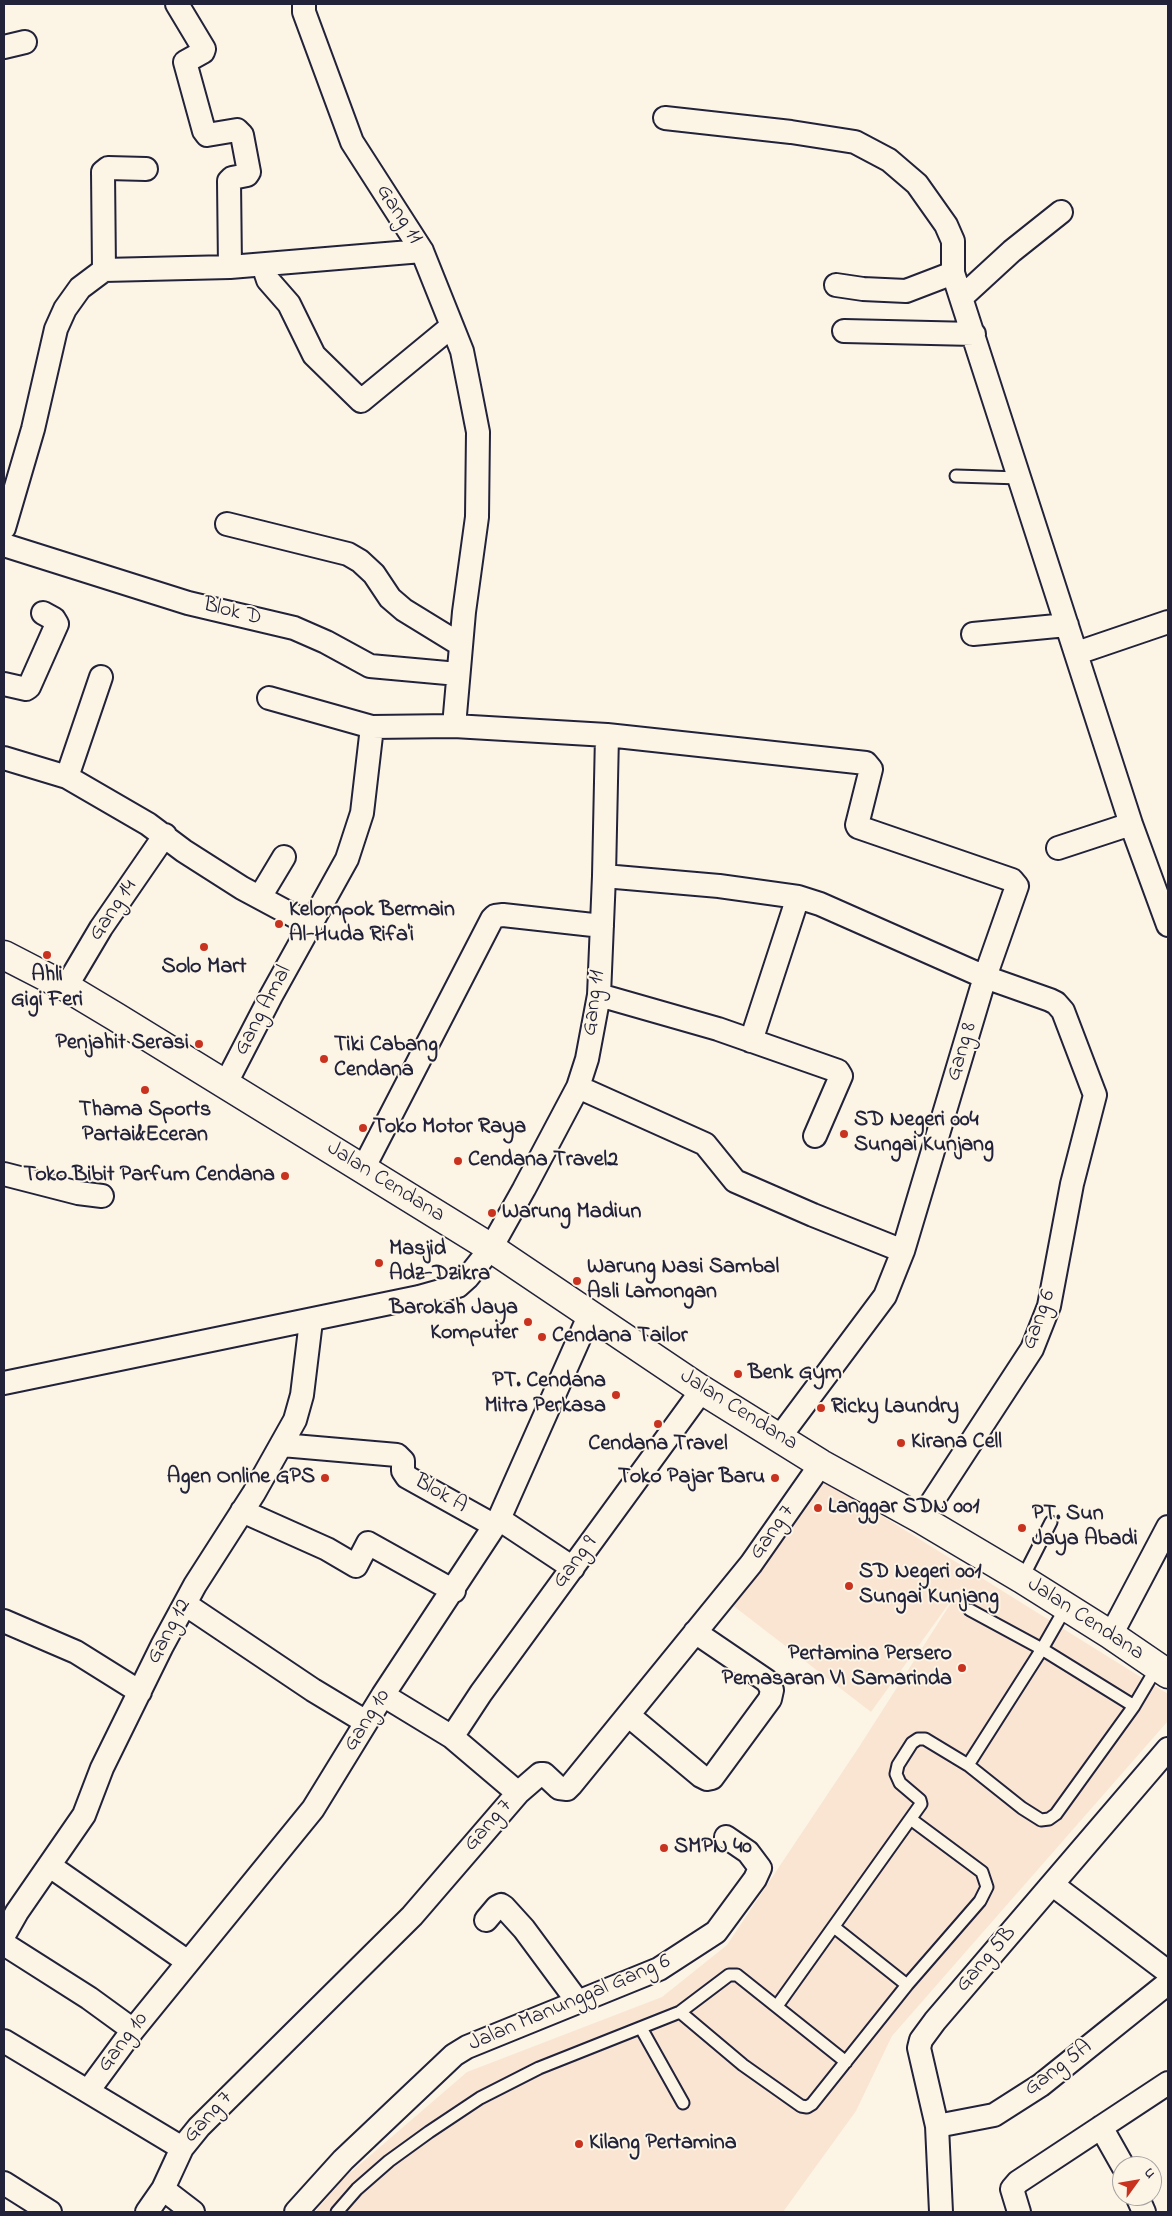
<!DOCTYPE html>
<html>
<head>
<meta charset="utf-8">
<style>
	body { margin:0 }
	#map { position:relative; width:1172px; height:2216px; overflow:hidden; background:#fcf5e5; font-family:"Indie Flower",sans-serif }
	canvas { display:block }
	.frame { position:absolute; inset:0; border:5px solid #22223b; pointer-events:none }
	.north { position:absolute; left:1112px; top:2156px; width:50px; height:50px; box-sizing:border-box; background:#fcf5e5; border:1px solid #a5a1a1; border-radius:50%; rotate:58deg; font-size:14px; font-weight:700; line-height:20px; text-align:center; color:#22223b }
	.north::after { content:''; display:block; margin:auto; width:18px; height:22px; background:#c8321e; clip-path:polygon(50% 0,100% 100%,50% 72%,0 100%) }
</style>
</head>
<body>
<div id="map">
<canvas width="1172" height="2216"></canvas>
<div class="frame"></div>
<div class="north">U</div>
</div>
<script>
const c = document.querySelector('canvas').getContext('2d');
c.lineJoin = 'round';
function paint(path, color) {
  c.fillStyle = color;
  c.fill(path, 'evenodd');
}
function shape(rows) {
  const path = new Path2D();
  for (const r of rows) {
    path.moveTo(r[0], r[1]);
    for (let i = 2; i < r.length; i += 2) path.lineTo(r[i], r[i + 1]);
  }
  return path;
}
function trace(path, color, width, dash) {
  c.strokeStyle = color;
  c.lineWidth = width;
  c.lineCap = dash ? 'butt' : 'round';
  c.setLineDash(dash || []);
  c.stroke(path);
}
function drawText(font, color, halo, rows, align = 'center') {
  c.font = font + ' "Indie Flower",sans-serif';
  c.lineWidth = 4;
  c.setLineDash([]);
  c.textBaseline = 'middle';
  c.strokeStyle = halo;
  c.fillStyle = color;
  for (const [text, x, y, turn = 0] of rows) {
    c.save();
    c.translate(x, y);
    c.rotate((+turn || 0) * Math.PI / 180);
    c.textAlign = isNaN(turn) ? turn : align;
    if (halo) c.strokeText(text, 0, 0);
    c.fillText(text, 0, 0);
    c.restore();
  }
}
paint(shape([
	[818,1476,1168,1694,1168,1721,892,2036,856,2111,783,2212,315,2212,344,2178,467,2072,662,1997,727,1945,859,1747,963,1584,871,1712,727,1601]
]), '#fae5d3');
const service = shape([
	[956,476,1020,478],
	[1022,1579,1051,1522],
	[970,1610,1042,1649,1134,1706],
	[968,1765,1022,1808,1041,1820,1049,1819,1056,1814,1134,1706,1157,1667],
	[834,1927,907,1985],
	[777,2006,921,1804,920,1800,900,1783,896,1774,898,1765,912,1743,918,1739,925,1739,968,1765,1042,1649,1066,1607],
	[680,2012,743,2065,801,2106,807,2107,812,2104,907,1985,980,1901,987,1887,982,1872,912,1820],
	[641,2028,683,2103],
	[337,2212,357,2189,389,2161,429,2132,480,2098,539,2068,680,2012,729,1975,737,1975,846,2062]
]);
const minor = shape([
	[177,4,204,49,203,52,185,62,204,131,207,135,237,130,242,135,249,172,247,175,232,178,229,181,230,267],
	[304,4,304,12,352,142,422,251,462,351,469,386,478,432,477,517,464,612,454,726,607,735,866,763,871,769,857,825,858,827,1012,880,1017,886,985,977,903,1251,885,1296,779,1438],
	[4,47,25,42],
	[665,118,791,132,855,142,889,160,917,184,946,225,953,241,953,273,1131,824,1168,925],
	[263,265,268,280,289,304,314,355,361,401,452,326],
	[104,270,103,172,108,168,146,169],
	[836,285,863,289,906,291,953,273],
	[962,297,1012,251,1061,212],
	[844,331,974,334],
	[227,524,348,554,360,561,374,574,390,598,404,610,461,645],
	[4,528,33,429,56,329,65,309,80,288,104,270,230,267,422,251],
	[4,545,188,603,294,628,326,642,370,666,458,674],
	[973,634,1067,625],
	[1077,653,1168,622],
	[4,684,26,689,29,687,57,624,54,619,43,613],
	[372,727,454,726],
	[4,758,67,777,148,824,184,851,242,888,311,925],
	[67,777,101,677],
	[1058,848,1131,824],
	[604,876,719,886,798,897,820,904,985,977,1050,1000,1056,1003,1063,1011,1095,1095,1072,1184,1049,1306,1032,1349,921,1519],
	[260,897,284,857],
	[66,987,101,928,165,835],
	[599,995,718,1029,838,1071,841,1076,815,1136],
	[751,1041,798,897],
	[225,1085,271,996,347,859,362,813,372,727,269,698],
	[578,1087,705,1144,735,1181,813,1215,903,1251],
	[363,1169,492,919,495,916,503,915,602,926],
	[4,1174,78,1193,102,1196],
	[4,1383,419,1297,458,1286,468,1277,491,1248,524,1189,578,1087,587,1059,599,995,604,876,607,735],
	[282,1445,397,1455,403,1461,403,1471,407,1477,495,1526],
	[242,1511,327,1549,356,1566,368,1543,454,1591],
	[499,1519,573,1568],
	[185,1604,313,1690,366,1722],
	[4,1621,76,1652,140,1692],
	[1111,1635,1168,1527],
	[383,1695,452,1737,518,1793],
	[628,1715,701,1776,707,1779,712,1778,770,1699,772,1690,767,1681,695,1632],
	[452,1737,481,1693,702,1390],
	[50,1866,188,1962],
	[1053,1885,1168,1972],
	[486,1920,497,1907,501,1905,504,1907,524,1929,578,2002],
	[4,1935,17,1912,84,1815,102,1768,162,1646,195,1585,254,1493,295,1420,302,1395,311,1321],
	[4,1944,89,1998,133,2030],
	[4,2041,182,2148],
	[88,2091,133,2030,313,1809,383,1695,499,1519,590,1314],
	[937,2126,994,2115,1041,2085,1168,1983],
	[1101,2127,1123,2166],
	[4,2183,50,2212],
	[163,2189,193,2212],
	[1137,2196,1144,2212],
	[147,2212,163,2189,182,2148,199,2127,412,1916,518,1793,540,1774,544,1774,559,1788,567,1789,571,1785,751,1564,821,1464],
	[296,2212,343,2160,454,2055,467,2047,659,1969,716,1932,755,1879,760,1868,748,1852,726,1837],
	[941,2212,937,2126,919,2048,921,2040,935,2021,1168,1749],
	[1019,2212,1012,2189,1018,2182,1168,2083]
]);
const tertiary = shape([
	[4,955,66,987,116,1017,363,1169,491,1248,702,1390,821,1464,921,1519,1022,1579,1111,1635,1168,1674]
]);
trace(service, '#22223b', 15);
trace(minor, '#22223b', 26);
trace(tertiary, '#22223b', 31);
trace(service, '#fcf5e5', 11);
trace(minor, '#fcf5e5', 22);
trace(tertiary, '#fcf5e5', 28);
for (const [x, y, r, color] of [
	[279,924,5,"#c8321e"],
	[204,947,5,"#c8321e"],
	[47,955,5,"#c8321e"],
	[199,1044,5,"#c8321e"],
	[324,1059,5,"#c8321e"],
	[145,1090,5,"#c8321e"],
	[363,1128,5,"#c8321e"],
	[844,1134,5,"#c8321e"],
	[458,1161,5,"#c8321e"],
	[285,1176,5,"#c8321e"],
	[492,1213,5,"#c8321e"],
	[379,1263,5,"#c8321e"],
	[577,1281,5,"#c8321e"],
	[528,1322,5,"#c8321e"],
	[542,1337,5,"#c8321e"],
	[738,1374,5,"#c8321e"],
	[616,1395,5,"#c8321e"],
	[821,1408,5,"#c8321e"],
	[658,1424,5,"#c8321e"],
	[901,1443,5,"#c8321e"],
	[325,1478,5,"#c8321e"],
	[775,1478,5,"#c8321e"],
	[818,1508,5,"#c8321e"],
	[1022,1528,5,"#c8321e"],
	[849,1586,5,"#c8321e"],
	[962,1668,5,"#c8321e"],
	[664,1848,5,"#c8321e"],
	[579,2144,5,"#c8321e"]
]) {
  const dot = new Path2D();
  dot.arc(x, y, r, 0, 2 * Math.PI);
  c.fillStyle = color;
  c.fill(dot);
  trace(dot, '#fcf5e5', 2);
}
drawText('22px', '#22223b', '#fcf5e5', [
	["Gang 11",398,215,57],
	["Blok D",232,613,14],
	["Gang 14",114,911,-56],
	["Gang 11",595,1003,-83],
	["Gang Amal",264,1011,-62],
	["Gang 8",963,1052,-73],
	["Jalan Cendana",385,1183,32],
	["Gang 6",1040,1320,-70],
	["Jalan Cendana",738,1411,32],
	["Blok A",440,1495,30],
	["Gang 7",773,1533,-55],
	["Gang 9",576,1563,-53],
	["Jalan Cendana",1085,1620,33],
	["Gang 12",170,1632,-62],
	["Gang 10",368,1721,-58],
	["Gang 7",489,1826,-49],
	["Gang 5B",987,1960,-49],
	["Jalan Manunggal Gang 6",570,2004,-23],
	["Gang 10",124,2043,-53],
	["Gang 5A",1059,2069,-37],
	["Gang 7",209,2118,-48]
]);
drawText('bold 22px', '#22223b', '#fcf5e5', [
	["Kelompok Bermain",289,911],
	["Al-Huda Rifa'i",289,936],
	["Solo Mart",204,968,"center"],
	["Ahli",47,976,"center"],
	["Gigi Feri",47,1001,"center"],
	["Penjahit Serasi",189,1044,"right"],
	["Tiki Cabang",334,1046],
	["Cendana",334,1071],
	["Thama Sports",145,1111,"center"],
	["Partai&Eceran",145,1136,"center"],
	["SD Negeri 004",854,1121],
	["Sungai Kunjang",854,1146],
	["Toko Motor Raya",373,1128],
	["Cendana Travel2",468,1161],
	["Toko Bibit Parfum Cendana",275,1176,"right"],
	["Warung Madiun",502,1213],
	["Masjid",389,1250],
	["Adz-Dzikra",389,1275],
	["Warung Nasi Sambal",587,1268],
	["Asli Lamongan",587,1293],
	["Barokah Jaya",518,1309,"right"],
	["Komputer",518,1334,"right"],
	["Cendana Tailor",552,1337],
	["Benk Gym",748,1374],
	["PT. Cendana",606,1382,"right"],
	["Mitra Perkasa",606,1407,"right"],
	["Ricky Laundry",831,1408],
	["Kirana Cell",911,1443],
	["Cendana Travel",658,1445,"center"],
	["Agen Online GPS",315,1478,"right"],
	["Toko Pajar Baru",765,1478,"right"],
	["Langgar SDN 001",828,1508],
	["PT. Sun",1032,1515],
	["Jaya Abadi",1032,1540],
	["SD Negeri 001",859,1573],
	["Sungai Kunjang",859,1598],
	["Pertamina Persero",952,1655,"right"],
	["Pemasaran VI Samarinda",952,1680,"right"],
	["SMPN 40",674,1848],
	["Kilang Pertamina",589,2144]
], 'left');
</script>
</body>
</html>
